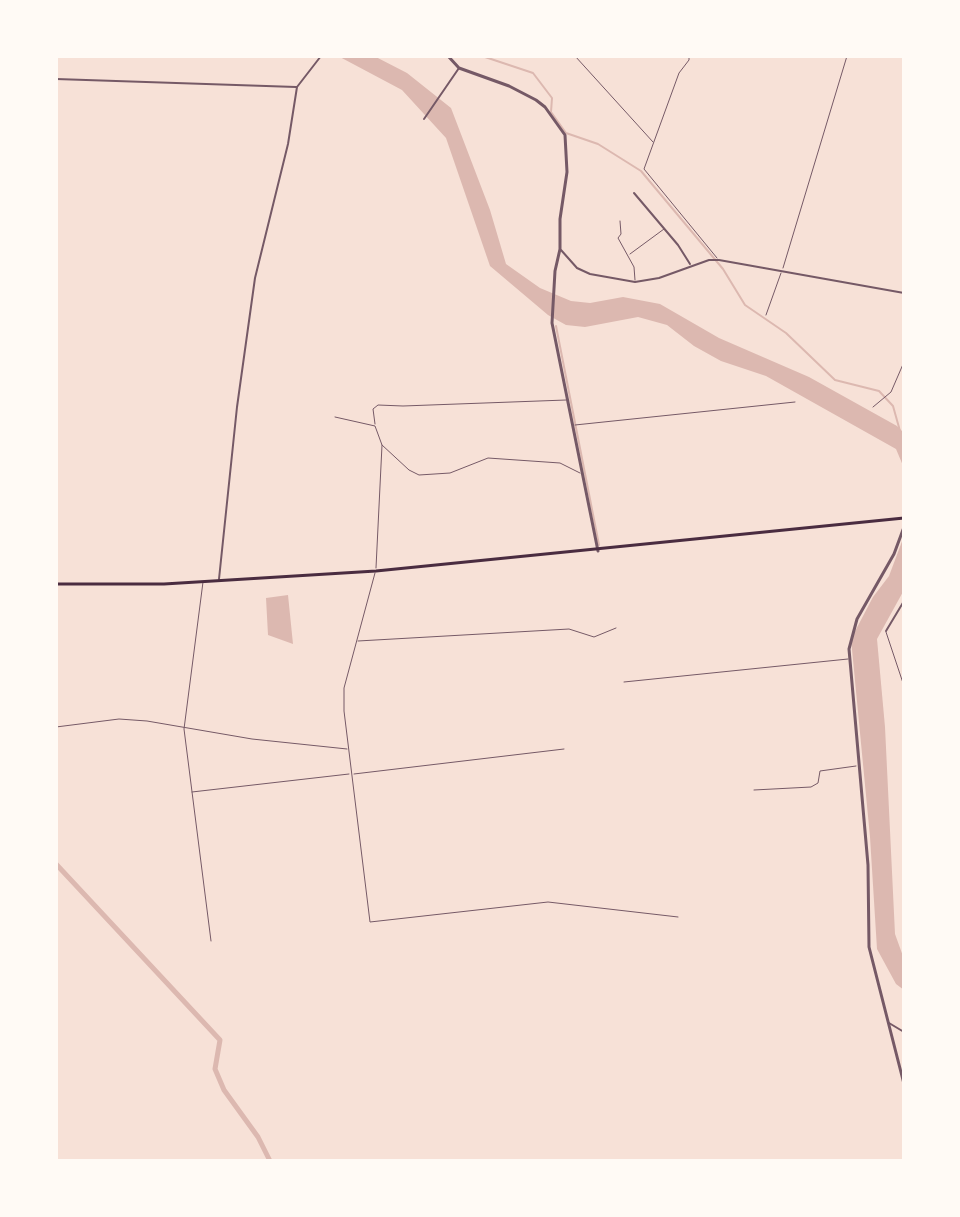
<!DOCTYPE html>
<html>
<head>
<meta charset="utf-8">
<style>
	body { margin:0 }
	#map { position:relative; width:960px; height:1217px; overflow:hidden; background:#f7e1d7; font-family:Rubik,sans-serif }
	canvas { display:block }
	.frame { position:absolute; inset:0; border:58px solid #fffaf5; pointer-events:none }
</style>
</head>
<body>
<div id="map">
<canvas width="960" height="1217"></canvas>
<div class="frame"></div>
</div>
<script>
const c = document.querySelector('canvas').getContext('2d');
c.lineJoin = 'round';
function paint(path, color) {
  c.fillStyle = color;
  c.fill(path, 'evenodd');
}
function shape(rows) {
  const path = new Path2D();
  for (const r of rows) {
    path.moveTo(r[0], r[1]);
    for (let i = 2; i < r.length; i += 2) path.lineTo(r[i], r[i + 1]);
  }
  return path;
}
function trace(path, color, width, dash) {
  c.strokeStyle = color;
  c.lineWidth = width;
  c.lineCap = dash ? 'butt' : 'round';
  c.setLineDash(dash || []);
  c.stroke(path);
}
paint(shape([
	[338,56,374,56,407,73,451,108,490,210,506,264,540,288,571,301,590,303,623,297,660,304,719,338,809,377,897,426,904,433,904,468,896,449,766,376,721,361,694,346,667,325,638,317,585,327,566,325,548,315,490,266,446,138,402,90],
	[904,536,904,590,877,639,885,727,895,934,904,959,904,990,896,984,877,949,870,837,851,639,873,597,889,576],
	[288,595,293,644,268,635,266,598]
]), '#dcb8b0');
trace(shape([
	[482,56,533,73,552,98,551,112,566,133,598,144,641,171,723,269,745,305,786,333,835,380,879,391,893,406,900,431],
	[556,326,599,545]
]), '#dcb8b0', 2);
trace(shape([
	[56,864,220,1040,215,1069,224,1090,258,1137,270,1161]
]), '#dcb8b0', 5);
trace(shape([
	[575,56,653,142],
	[689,56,689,60,679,73,644,169,717,258],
	[620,221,621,234,618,238,634,267,635,280],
	[630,254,664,229],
	[783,268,847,56],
	[766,315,781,273],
	[873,407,891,392,904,362],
	[335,417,375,426,382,445,376,568],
	[375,424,373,409,378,405,403,406,566,400],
	[575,425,795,402],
	[382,445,409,470,419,475,450,473,488,458,560,463,580,473],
	[375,573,344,688,344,711,370,922,548,902,678,917],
	[203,582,184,729,211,941],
	[886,632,904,686],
	[358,641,569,629,594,637,616,628],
	[624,682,848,659],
	[56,727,119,719,147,721,252,739,347,749],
	[354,774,564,749],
	[754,790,811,787,818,783,820,771,856,766],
	[192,792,349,774]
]), '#755966', 1);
trace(shape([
	[56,79,296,87],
	[424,119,459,68],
	[634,193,678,245,690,264],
	[561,250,577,268,590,274,635,282,659,278,709,260,719,260,904,293],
	[219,579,237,407,255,278,288,144,297,87,321,56],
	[886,631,904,601],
	[889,1023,904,1032]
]), '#755966', 2);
trace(shape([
	[448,56,459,68,509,86,536,100,545,107,565,135,567,172,560,219,560,249,555,271,552,323,598,551],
	[56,61,56,56],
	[904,527,894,554,857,619,849,649,868,865,869,947,904,1084]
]), '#755966', 3);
trace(shape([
	[56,584,164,584,376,571,904,518]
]), '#4a2c40', 3);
</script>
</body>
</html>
